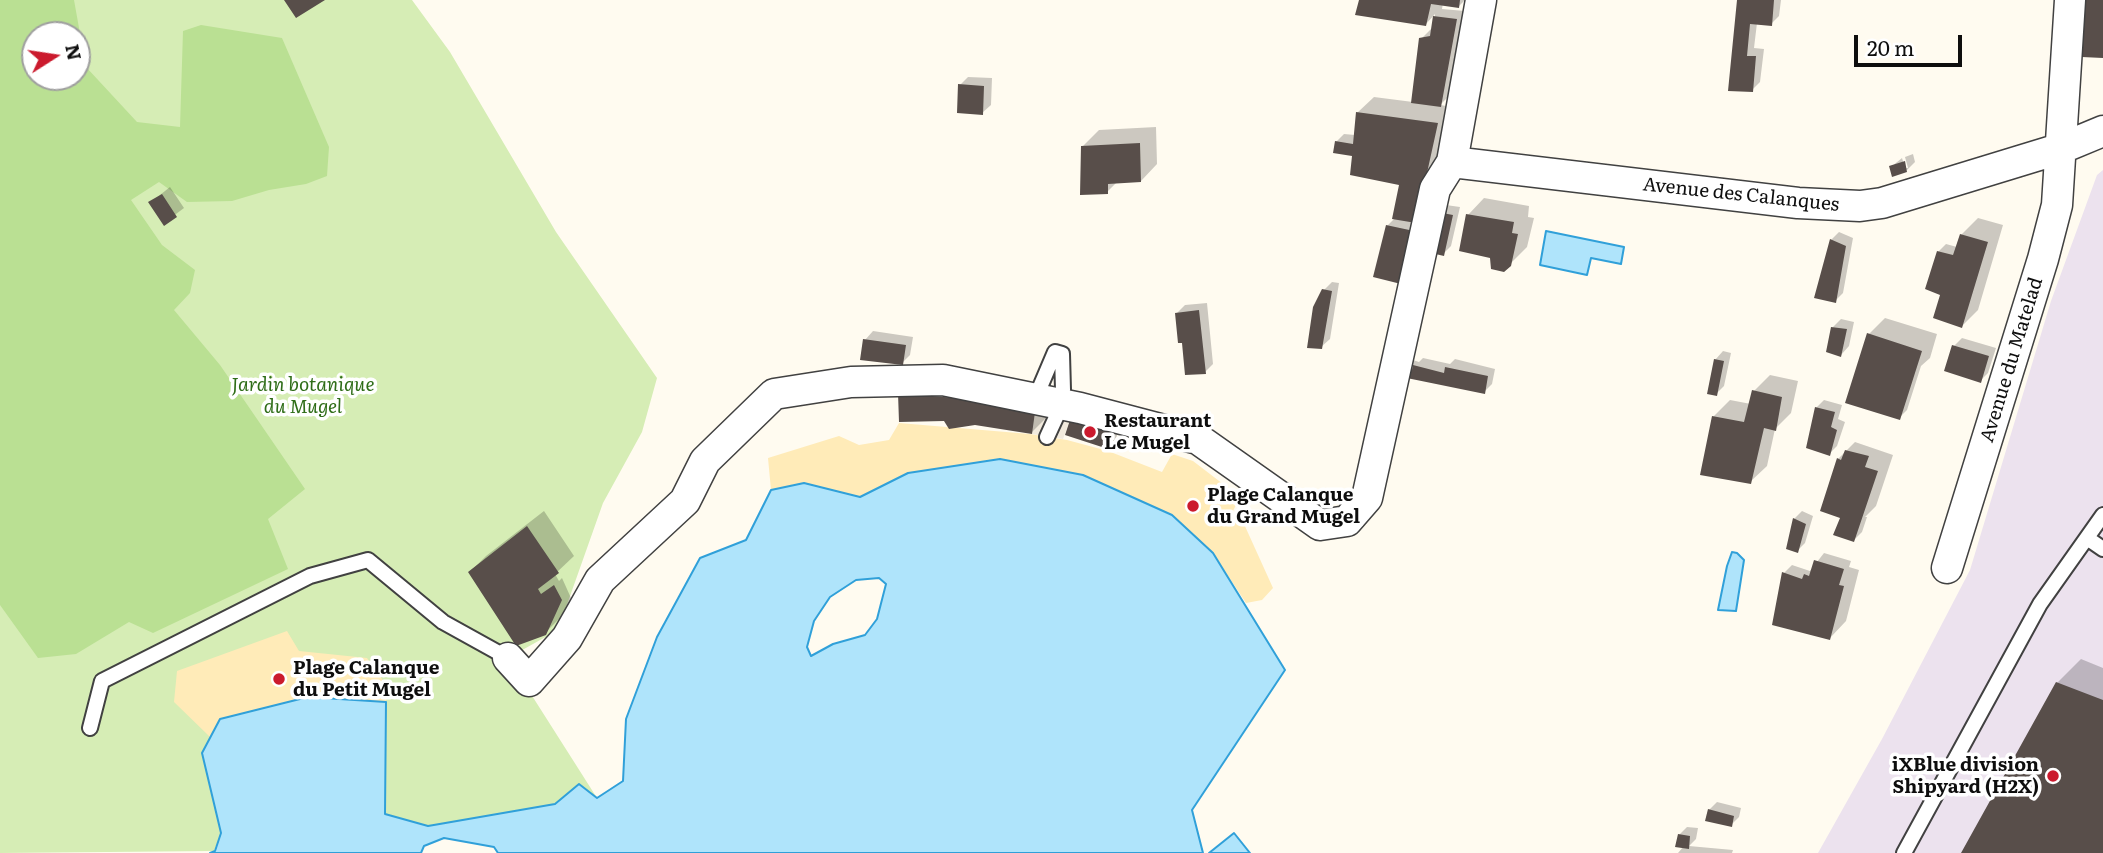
<!DOCTYPE html>
<html>
<head>
<meta charset="utf-8">
<style>
	body { margin:0 }
	#map { position:relative; width:2103px; height:853px; overflow:hidden; background:#fffbf0; font-family:Literata,serif }
	canvas { display:block }
	.north { position:absolute; left:21px; top:21px; width:70px; height:70px; box-sizing:border-box; background:#fff; border:2px solid #9f9f9f; border-radius:50%; rotate:78deg; font-size:19px; font-weight:700; line-height:28px; text-align:center; color:#0e0e0e }
	.north::after { content:''; display:block; margin:auto; width:24px; height:32px; background:#cb1a2d; clip-path:polygon(50% 0,100% 100%,50% 72%,0 100%) }
	.scale { position:absolute; left:1854px; top:35px; width:108px; height:32px; box-sizing:border-box; border:4px solid #0e0e0e; border-top:0; padding-left:9px; font-size:21px; line-height:24px; white-space:nowrap; color:#0e0e0e; -webkit-text-stroke:5px #fff; paint-order:stroke }
</style>
</head>
<body>
<div id="map">
<canvas width="2103" height="853"></canvas>
<div class="north">N</div>
<div class="scale">20 m</div>
</div>
<script>
const c = document.querySelector('canvas').getContext('2d');
c.lineJoin = 'round';
function paint(path, color) {
  c.fillStyle = color;
  c.fill(path, 'evenodd');
}
function shape(rows) {
  const path = new Path2D();
  for (const r of rows) {
    path.moveTo(r[0], r[1]);
    for (let i = 2; i < r.length; i += 2) path.lineTo(r[i], r[i + 1]);
  }
  return path;
}
function trace(path, color, width, dash) {
  c.strokeStyle = color;
  c.lineWidth = width;
  c.lineCap = dash ? 'butt' : 'round';
  c.setLineDash(dash || []);
  c.stroke(path);
}
function drawText(font, color, halo, rows, align = 'center') {
  c.font = font + ' Literata,serif';
  c.lineWidth = 7;
  c.setLineDash([]);
  c.textBaseline = 'middle';
  c.strokeStyle = halo;
  c.fillStyle = color;
  for (const [text, x, y, turn = 0] of rows) {
    c.save();
    c.translate(x, y);
    c.rotate((+turn || 0) * Math.PI / 180);
    c.textAlign = isNaN(turn) ? turn : align;
    if (halo) c.strokeText(text, 0, 0);
    c.fillText(text, 0, 0);
    c.restore();
  }
}
paint(shape([
	[2103,170,2103,853,1818,853,1882,739,1970,570,2051,301,2097,175]
]), '#ece2ee');
paint(shape([
	[0,0,412,0,450,52,556,232,657,378,642,432,603,503,558,630,508,658,597,798,579,784,555,804,428,826,385,814,386,702,202,753,221,833,214,851,0,853],
	[35,35,77,35,77,77,35,77]
]), '#d6edb5');
paint(shape([
	[0,0,74,0,86,67,137,122,180,127,183,31,201,25,282,38,329,147,327,176,306,184,269,190,232,201,187,202,159,182,131,200,162,245,195,270,190,293,174,310,220,365,305,489,268,519,288,569,153,633,129,622,76,654,38,658,0,605],
	[35,35,77,35,77,77,35,77]
]), '#bae093');
paint(shape([
	[899,423,1030,434,1067,440,1108,451,1162,472,1172,454,1193,461,1240,497,1231,515,1244,524,1273,588,1262,600,1246,603,1213,553,1083,475,999,459,908,473,860,497,804,483,771,490,768,458,839,436,859,445,889,440],
	[287,631,299,651,367,658,387,686,386,702,308,697,220,719,210,737,174,702,177,671]
]), '#ffebb8');
paint(shape([
	[1036,405,1071,417,1063,439,1032,434]
]), '#f1eadd');
const water = shape([
	[1546,231,1624,247,1621,264,1591,258,1587,275,1540,265,1546,231],
	[1000,459,1083,475,1172,515,1213,553,1285,670,1192,810,1203,853,498,853,494,847,444,838,424,846,421,853,210,853,215,851,221,833,202,753,220,719,308,697,386,702,385,814,428,826,555,804,579,784,597,798,623,781,626,719,657,637,700,558,746,540,771,490,804,483,860,497,908,473,1000,459],
	[879,578,886,584,877,619,865,635,833,644,811,656,807,647,814,621,830,597,856,580,879,578],
	[1732,552,1737,553,1744,560,1736,611,1718,610,1727,566,1732,552],
	[1234,833,1250,853,1209,853,1234,833]
]);
paint(water, '#afe4fb');
trace(water, '#30a0d9', 2);
paint(shape([
	[1360,0,1465,0,1459,6,1443,3,1442,9,1465,11,1457,88,1440,105,1453,107,1417,265,1387,226,1394,219,1401,184,1336,142,1344,134,1355,135,1357,113,1374,97,1413,102,1421,39,1434,26,1435,14,1426,24],
	[1739,0,1781,0,1779,16,1771,24,1757,23,1754,48,1764,49,1760,82,1752,90,1730,89],
	[968,77,992,78,991,105,982,113,960,85],
	[1156,127,1157,164,1141,181,1117,182,1107,192,1082,147,1099,130],
	[1913,154,1915,162,1907,170,1891,167,1902,158,1905,168,1908,168,1905,157],
	[170,187,184,208,164,223,150,203],
	[1484,198,1529,206,1528,217,1534,218,1527,247,1504,270,1468,215],
	[1446,205,1460,207,1451,246,1443,254,1438,213],
	[1978,218,2003,225,1978,310,1962,326,1943,294,1938,252,1946,244,1957,247,1961,235],
	[1839,232,1853,238,1843,293,1835,301,1831,240],
	[1332,282,1339,283,1330,339,1321,347,1324,290],
	[1207,303,1213,364,1205,372,1184,341,1177,313,1185,305],
	[1885,318,1937,334,1930,358,1921,366,1907,410,1899,418,1869,334],
	[1841,319,1854,322,1849,346,1841,355,1833,327],
	[873,331,913,337,910,355,902,363,865,340],
	[1962,338,1996,348,1988,373,1980,381,1954,346],
	[1723,351,1731,353,1724,386,1716,394,1715,360],
	[1423,358,1450,364,1455,359,1495,369,1492,384,1484,392,1400,374,1410,359,1419,362],
	[1770,375,1798,381,1791,413,1775,429,1767,466,1750,482,1713,417,1730,400,1751,404,1754,391],
	[917,377,1048,416,1032,432,945,419,901,420],
	[1824,400,1842,405,1838,419,1845,422,1837,446,1829,454,1816,408],
	[1123,421,1116,438,1108,447,1067,434],
	[1855,442,1893,455,1876,506,1865,517,1867,517,1862,532,1854,540,1841,519,1838,459],
	[544,511,574,556,555,574,559,581,562,578,571,598,562,616,545,633,470,572,486,556],
	[1802,511,1813,516,1805,543,1797,551,1794,519],
	[1824,553,1851,561,1849,567,1859,570,1846,621,1830,638,1784,573,1792,565,1810,571],
	[2081,659,2103,668,2103,853,1963,853,2057,683],
	[1717,802,1741,808,1739,817,1731,825,1709,810],
	[1687,827,1698,828,1696,839,1689,846,1733,850,1732,853,1678,853,1684,846,1679,835]
]), '#0003');
paint(shape([
	[284,0,325,0,296,18],
	[1359,0,1460,0,1459,8,1431,4,1426,26,1355,15],
	[1737,0,1774,0,1772,26,1750,24,1747,56,1756,56,1753,92,1728,91],
	[2085,0,2103,0,2103,58,2082,57],
	[1433,16,1457,19,1441,107,1411,103,1419,38,1430,36],
	[958,84,984,86,983,115,957,113],
	[1356,112,1438,123,1416,223,1392,219,1399,185,1350,175,1352,156,1333,153,1335,141,1353,144],
	[1140,143,1141,182,1108,184,1108,194,1080,195,1081,146],
	[1905,161,1907,172,1892,177,1889,166],
	[162,194,177,217,164,226,148,202],
	[1437,212,1453,215,1444,256,1427,252],
	[1466,214,1514,222,1512,233,1518,234,1511,266,1504,272,1491,269,1490,258,1459,251],
	[1386,225,1414,231,1401,284,1373,277],
	[1960,234,1988,242,1962,328,1933,318,1940,295,1925,289,1937,251,1953,255],
	[1830,239,1846,246,1836,303,1814,298],
	[1322,289,1332,291,1322,349,1307,348,1313,307],
	[1199,310,1206,374,1185,375,1182,343,1178,343,1175,313],
	[1831,327,1847,329,1841,357,1826,352],
	[1867,333,1922,351,1900,420,1845,403],
	[863,339,906,345,903,365,860,360],
	[1952,345,1989,356,1981,383,1944,371],
	[1714,359,1724,361,1717,396,1707,394],
	[1413,365,1444,373,1445,367,1488,376,1485,394,1397,376,1400,367,1412,370],
	[1752,390,1782,397,1776,431,1764,428,1751,484,1700,475,1712,416,1744,422],
	[898,393,1036,405,1032,434,975,425,949,429,944,421,899,422],
	[1815,407,1835,412,1831,427,1837,430,1830,456,1806,448],
	[1071,417,1116,429,1108,449,1065,435],
	[1845,450,1869,456,1865,467,1878,471,1854,542,1833,535,1840,518,1820,511,1837,458,1841,460],
	[1793,518,1806,524,1798,553,1786,549],
	[527,526,559,573,538,589,541,594,554,585,562,600,546,635,516,646,468,572],
	[1814,560,1844,569,1839,585,1844,586,1830,640,1772,625,1782,572,1802,579,1804,574,1809,576],
	[2056,682,2103,700,2103,853,1961,853],
	[1708,809,1734,816,1732,827,1705,821],
	[1678,834,1690,836,1689,849,1675,847]
]), '#584e4a');
const service = shape([
	[1035,399,1055,352,1062,354,1063,390],
	[1047,437,1058,413],
	[2087,538,2103,549],
	[90,728,102,681,310,576,368,560,443,622,508,658],
	[1904,853,2040,604,2103,515]
]);
const minor = shape([
	[1452,162,1798,203,1860,206,1882,203,2062,148,2103,131],
	[1947,568,2043,259,2057,205,2070,0],
	[508,658,529,681,567,638,600,580,685,501,705,461,774,394,851,382,943,380,1080,408,1198,439,1320,525,1347,521,1367,498,1435,189,1452,162,1481,0]
]);
trace(service, '#414141', 18);
trace(minor, '#414141', 33);
trace(service, '#fff', 14);
trace(minor, '#fff', 30);
for (const [x, y, r, color] of [
	[1090,432,7,"#cb1a2d"],
	[1193,506,7,"#cb1a2d"],
	[279,679,7,"#cb1a2d"],
	[2053,776,7,"#cb1a2d"]
]) {
  const dot = new Path2D();
  dot.arc(x, y, r, 0, 2 * Math.PI);
  c.fillStyle = color;
  c.fill(dot);
  trace(dot, '#fff', 2.5);
}
drawText('19px', '#0e0e0e', '#fff', [
	["Avenue des Calanques",1741,195,6],
	["Avenue du Matelad",2012,360,-73]
]);
drawText('italic 19px', '#2f6d18', '#fff', [
	["Jardin botanique",303,385],
	["du Mugel",303,407]
]);
drawText('bold 19px', '#0e0e0e', '#fff', [
	["Restaurant",1104,421],
	["Le Mugel",1104,443],
	["Plage Calanque",1207,495],
	["du Grand Mugel",1207,517],
	["Plage Calanque",293,668],
	["du Petit Mugel",293,690],
	["iXBlue division",2039,765,"right"],
	["Shipyard (H2X)",2039,787,"right"]
], 'left');
</script>
</body>
</html>
